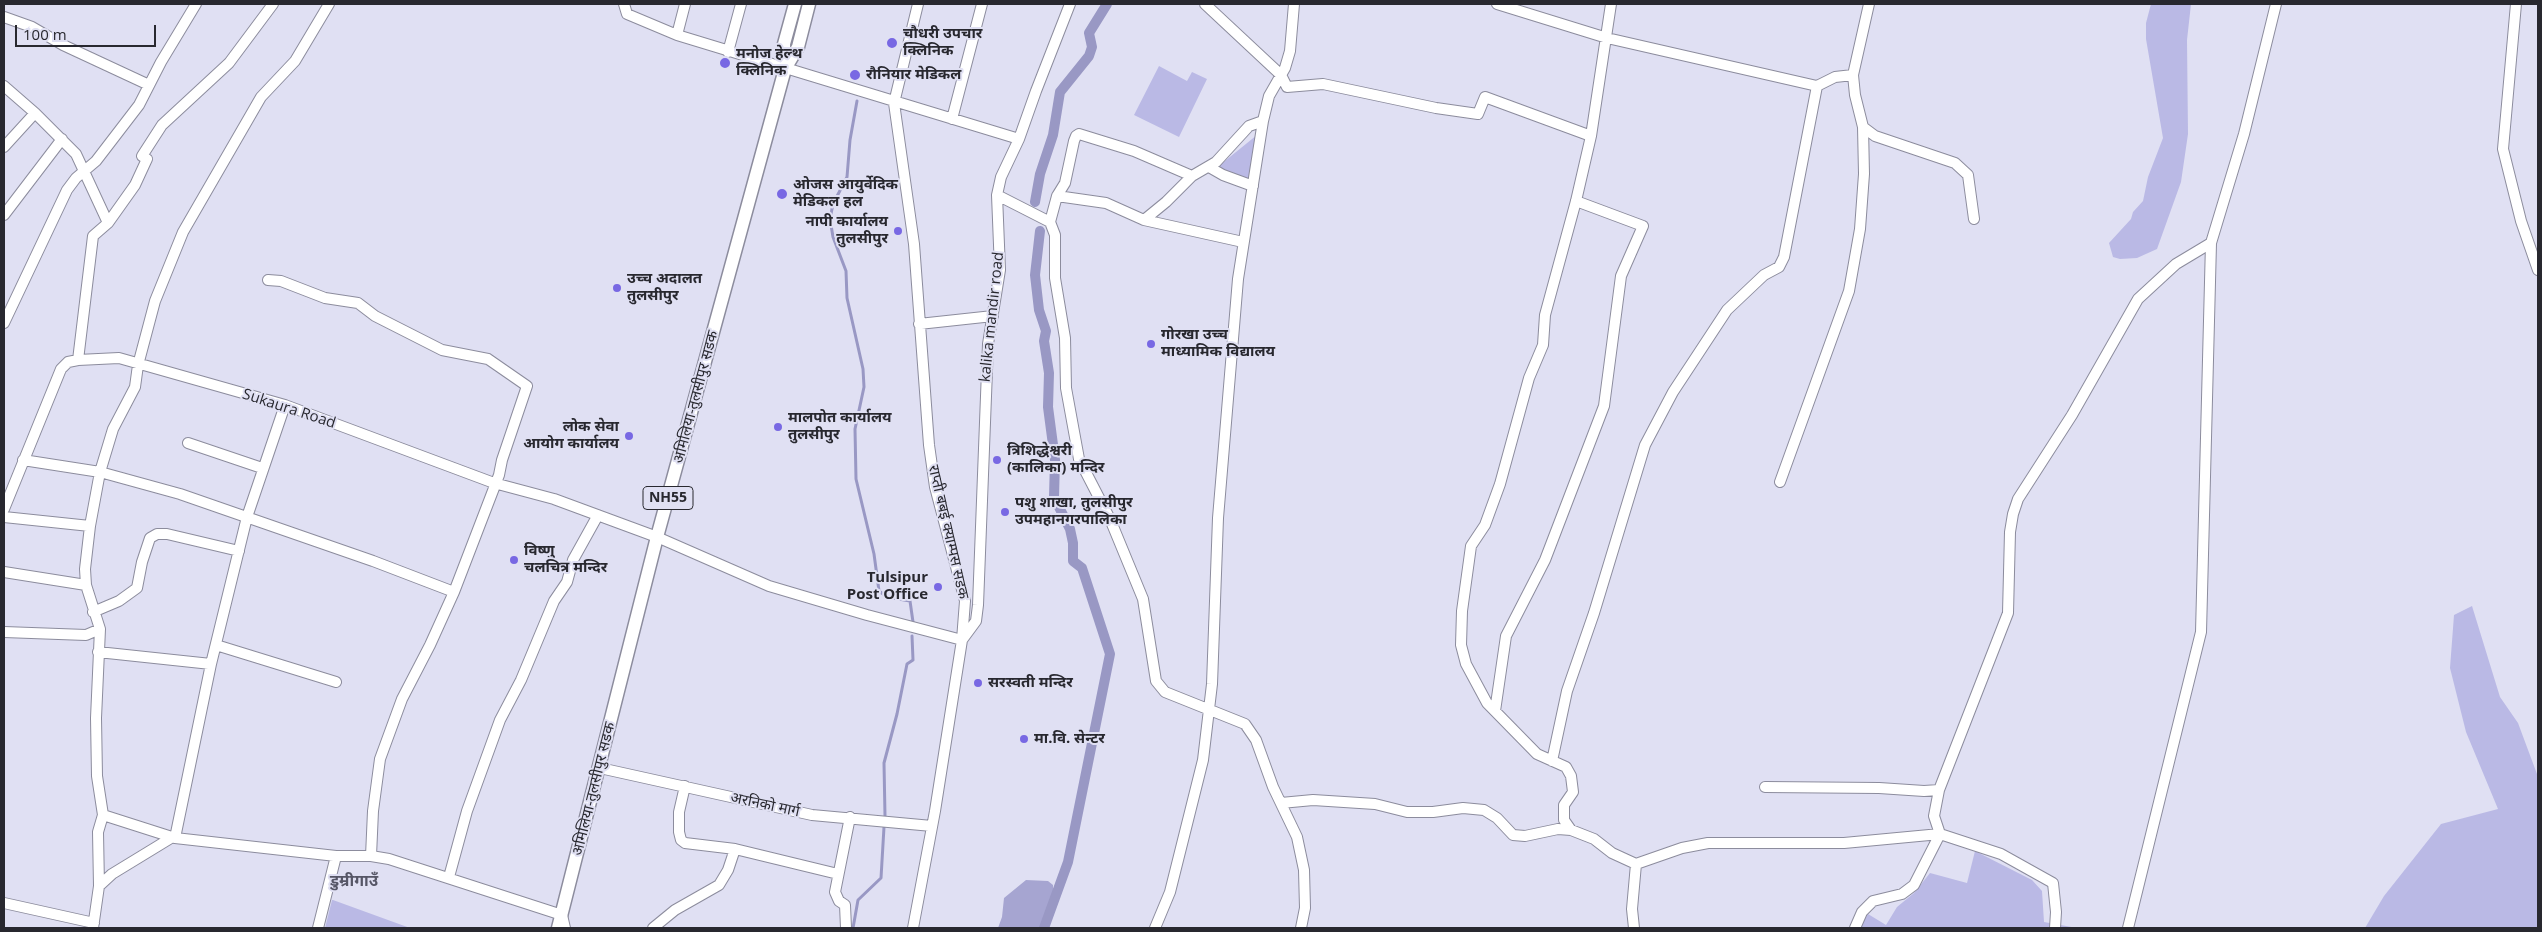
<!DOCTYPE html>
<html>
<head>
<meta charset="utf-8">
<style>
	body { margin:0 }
	#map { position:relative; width:2542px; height:932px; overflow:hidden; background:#e0e0f3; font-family:"Open Sans",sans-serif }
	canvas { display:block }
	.frame { position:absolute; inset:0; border:5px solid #28282f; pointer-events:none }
	.scale { position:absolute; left:15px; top:25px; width:141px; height:22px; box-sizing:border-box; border:2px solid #28282f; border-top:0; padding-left:6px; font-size:15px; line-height:18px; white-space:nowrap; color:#28282f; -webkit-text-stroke:4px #e0e0f3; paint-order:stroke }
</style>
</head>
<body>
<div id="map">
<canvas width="2542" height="932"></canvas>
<div class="frame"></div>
<div class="scale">100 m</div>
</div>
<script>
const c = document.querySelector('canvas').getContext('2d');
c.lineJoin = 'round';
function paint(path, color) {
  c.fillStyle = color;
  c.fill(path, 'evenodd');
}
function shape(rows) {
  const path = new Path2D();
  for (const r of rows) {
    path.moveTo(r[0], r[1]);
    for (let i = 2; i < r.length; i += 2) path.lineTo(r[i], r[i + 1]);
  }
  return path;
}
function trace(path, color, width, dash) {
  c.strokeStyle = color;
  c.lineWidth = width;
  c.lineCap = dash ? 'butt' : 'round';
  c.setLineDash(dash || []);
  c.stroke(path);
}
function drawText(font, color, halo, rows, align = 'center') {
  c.font = font + ' "Open Sans","Noto Sans Devanagari",sans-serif';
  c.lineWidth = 4;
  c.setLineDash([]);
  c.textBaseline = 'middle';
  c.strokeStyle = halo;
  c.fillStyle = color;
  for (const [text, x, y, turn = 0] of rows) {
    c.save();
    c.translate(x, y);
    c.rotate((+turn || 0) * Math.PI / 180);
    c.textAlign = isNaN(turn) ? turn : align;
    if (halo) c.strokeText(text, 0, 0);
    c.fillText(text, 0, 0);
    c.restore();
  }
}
paint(shape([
	[2151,4,2191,4,2187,40,2188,134,2181,182,2157,249,2137,258,2120,259,2113,257,2109,243,2131,219,2133,212,2143,201,2148,177,2163,138,2146,39,2146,23],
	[1159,66,1187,81,1192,72,1207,79,1179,137,1134,115],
	[1257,135,1248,180,1215,169],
	[2472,606,2500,697,2518,723,2537,774,2538,928,2365,928,2384,896,2441,824,2498,809,2466,732,2450,668,2454,615],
	[1975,851,2032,880,2042,891,2044,922,2077,928,1858,928,1868,914,1886,925,1897,907,1914,893,1930,873,1967,883],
	[332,900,333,900,410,928,325,928]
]), '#bab9e5');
paint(shape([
	[1026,880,1048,881,1053,885,1053,893,1040,928,998,928,1002,917,1004,898]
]), '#a6a5d1');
trace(shape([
	[857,101,850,140,847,177,833,204,830,219,833,237,846,271,847,298,863,369,864,387,855,429,856,479,874,554,879,591,887,597,910,601,913,622],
	[885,816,884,763,897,714,907,664,913,660,912,636],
	[853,928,858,900,881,878,884,827]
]), '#9998c4', 3);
trace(shape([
	[1035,202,1040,174,1053,135,1060,92,1089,56,1092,47,1089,33,1107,4],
	[1040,231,1035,275,1039,310,1046,331,1044,341,1049,373,1048,407,1055,460,1054,497,1070,529,1073,543,1073,561,1082,568,1110,654,1068,862,1044,928]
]), '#9998c4', 10);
const minor = shape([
	[624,4,627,14,677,35,1019,139],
	[1205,4,1281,75,1287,87,1323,84,1436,108,1478,114,1485,97,1591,136],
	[1497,4,1607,38,1817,86],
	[2516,4,2503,149,2521,221,2538,270],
	[4,17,32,27,63,45,149,85],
	[677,35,685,4],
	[728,52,741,4],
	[1853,75,1855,95,1863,127,1875,136,1955,163,1968,175,1974,219],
	[4,86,35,113,76,154,108,223],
	[952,119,982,4],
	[4,147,35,113],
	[1209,167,1223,175,1253,186],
	[997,195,1050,222,1055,235,1055,278,1065,338,1066,388,1079,459,1110,519,1143,599,1156,681,1165,692,1245,724,1256,740,1273,787,1297,837,1304,870,1305,908,1301,928],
	[1057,196,1065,183,1074,141,1076,136,1079,134,1134,151,1192,176],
	[4,215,62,139],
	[1144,220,1166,202,1192,176,1216,162,1249,126,1263,121],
	[1050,222,1057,196,1106,203,1144,220,1243,242],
	[268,280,281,281,325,298,358,303,375,316,442,350,488,359,527,386,502,460,499,475,454,592,430,645,402,699,380,759,373,811,371,856],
	[4,323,67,190,76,178,96,161,139,105,161,62,196,4],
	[919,324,993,316],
	[78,360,93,236,108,223,135,185,147,159,142,156,162,125,229,63,273,4],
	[188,443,262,468],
	[23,460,100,472,180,494,373,561,454,592],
	[1780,482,1849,291,1860,229,1864,174,1863,127],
	[4,509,61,369,68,362,78,360,119,358,285,405,494,483,554,499,657,537,769,586,867,615,962,640,976,621,978,605,988,344,1000,270,997,195,1001,177,1019,139,1036,91,1070,4],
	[4,517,90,526],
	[4,572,86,585],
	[93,612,119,601,137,588,142,562,150,538,157,534,167,534,239,551],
	[4,632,86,635,100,629],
	[216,645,336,682],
	[98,652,211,664],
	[1495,711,1506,636,1545,560,1604,406,1621,276,1643,226,1576,201],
	[1552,761,1567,691,1594,613,1645,445,1673,392,1727,310,1764,275,1779,267,1784,257,1817,86,1835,77,1853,75,1869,4],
	[600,768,812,815,932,826],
	[685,786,679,812,679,832,681,840,685,843,735,849,838,874],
	[1765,787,1879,788,1924,791,1939,790],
	[1281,803,1313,800,1375,804,1407,812,1433,812,1463,808,1484,810,1497,818,1513,835,1525,836,1558,829,1571,830,1594,839,1612,853,1636,864,1682,848,1708,843,1844,843,1940,834,2001,854,2053,883,2056,912,2055,928],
	[103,815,175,838,336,856,371,856,389,859,562,915,565,928],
	[1571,830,1564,820,1564,805,1573,792,1571,776,1566,767,1537,754,1487,703,1466,664,1461,645,1462,611,1471,546,1485,525,1500,484,1529,378,1543,345,1545,315,1576,201,1591,136,1611,4],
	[175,838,211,664,247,517,285,405],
	[449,877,467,811,500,720,521,680,554,601,567,582,573,560,598,515],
	[99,886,98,832,103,815,97,776,96,718,100,629,86,585,85,569,90,526,100,472,113,429,135,387,138,365,155,301,183,232,261,97,295,61,329,4],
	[4,903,94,923],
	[93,928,99,886,112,874,171,838],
	[318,928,336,856],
	[653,928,675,910,719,885,728,870,735,849],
	[846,928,845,905,839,901,835,892,850,817],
	[913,928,935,811,962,640,965,601,935,487,929,445,914,244,894,103,918,4],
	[1155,928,1170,892,1203,760,1212,684,1218,518,1238,279,1263,121,1269,96,1285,68,1290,51,1294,4],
	[1634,928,1632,909,1636,864],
	[1855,928,1862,912,1873,901,1902,894,1914,885,1940,834,1934,816,1939,790,2008,613,2010,532,2013,514,2018,499,2072,415,2138,299,2176,264,2211,243],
	[2128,928,2201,632,2211,243,2244,134,2276,4]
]);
const major = shape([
	[785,69,784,44,795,4],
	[558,928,657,537,785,69,798,47,809,4]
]);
trace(minor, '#8c8c9d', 12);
trace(major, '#8c8c9d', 15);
trace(minor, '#fff', 10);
trace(major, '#fff', 12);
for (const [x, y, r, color] of [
	[892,43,6,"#7868e3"],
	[725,63,6,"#7868e3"],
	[855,75,6,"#7868e3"],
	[782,194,6,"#7868e3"],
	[898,231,5,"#7868e3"],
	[617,288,5,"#7868e3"],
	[1151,344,5,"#7868e3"],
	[778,427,5,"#7868e3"],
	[629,436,5,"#7868e3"],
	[997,460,5,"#7868e3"],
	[1005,512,5,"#7868e3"],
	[514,560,5,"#7868e3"],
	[938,587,5,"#7868e3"],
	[978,683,5,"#7868e3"],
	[1024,739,5,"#7868e3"]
]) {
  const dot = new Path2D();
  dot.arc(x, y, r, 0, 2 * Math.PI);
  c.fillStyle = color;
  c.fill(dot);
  trace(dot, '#e0e0f3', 2);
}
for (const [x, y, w] of [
	[668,498,50]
]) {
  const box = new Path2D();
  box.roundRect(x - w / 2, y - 11.5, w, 23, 4);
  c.fillStyle = '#e0e0f3';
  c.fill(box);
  trace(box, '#28282f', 1);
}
drawText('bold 14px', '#28282f', null, [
	["NH55",668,498]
]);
drawText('bold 15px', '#28282f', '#e0e0f3', [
	["चौधरी उपचार",903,34],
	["क्लिनिक",903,51],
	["मनोज हेल्थ",736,54],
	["क्लिनिक",736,71],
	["रौनियार मेडिकल",866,75],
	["ओजस आयुर्वेदिक",793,185],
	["मेडिकल हल",793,202],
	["नापी कार्यालय",888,222,"right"],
	["तुलसीपुर",888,239,"right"],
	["उच्च अदालत",627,279],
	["तुलसीपुर",627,296],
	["गोरखा उच्च",1161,335],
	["माध्यामिक विद्यालय",1161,352],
	["मालपोत कार्यालय",788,418],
	["तुलसीपुर",788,435],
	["लोक सेवा",619,427,"right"],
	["आयोग कार्यालय",619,444,"right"],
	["त्रिशिद्धेश्वरी",1007,451],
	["(कालिका) मन्दिर",1007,468],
	["पशु शाखा, तुलसीपुर",1015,503],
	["उपमहानगरपालिका",1015,520],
	["विष्णु",524,551],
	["चलचित्र मन्दिर",524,568],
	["Tulsipur",928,578,"right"],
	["Post Office",928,595,"right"],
	["सरस्वती मन्दिर",988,683],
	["मा.वि. सेन्टर",1034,739]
], 'left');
drawText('15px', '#28282f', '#e0e0f3', [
	["kalika mandir road",992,317,-84],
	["अमिलिया-तुलसीपुर सडक",696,397,-75],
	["Sukaura Road",289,409,18],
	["राप्ती बबई क्याम्पस सडक",948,532,77],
	["अमिलिया-तुलसीपुर सडक",594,789,-76],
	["अरनिको मार्ग",765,805,12]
]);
drawText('bold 16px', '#565666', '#e0e0f3', [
	["डुम्रीगाउँ",354,881]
]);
</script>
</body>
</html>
